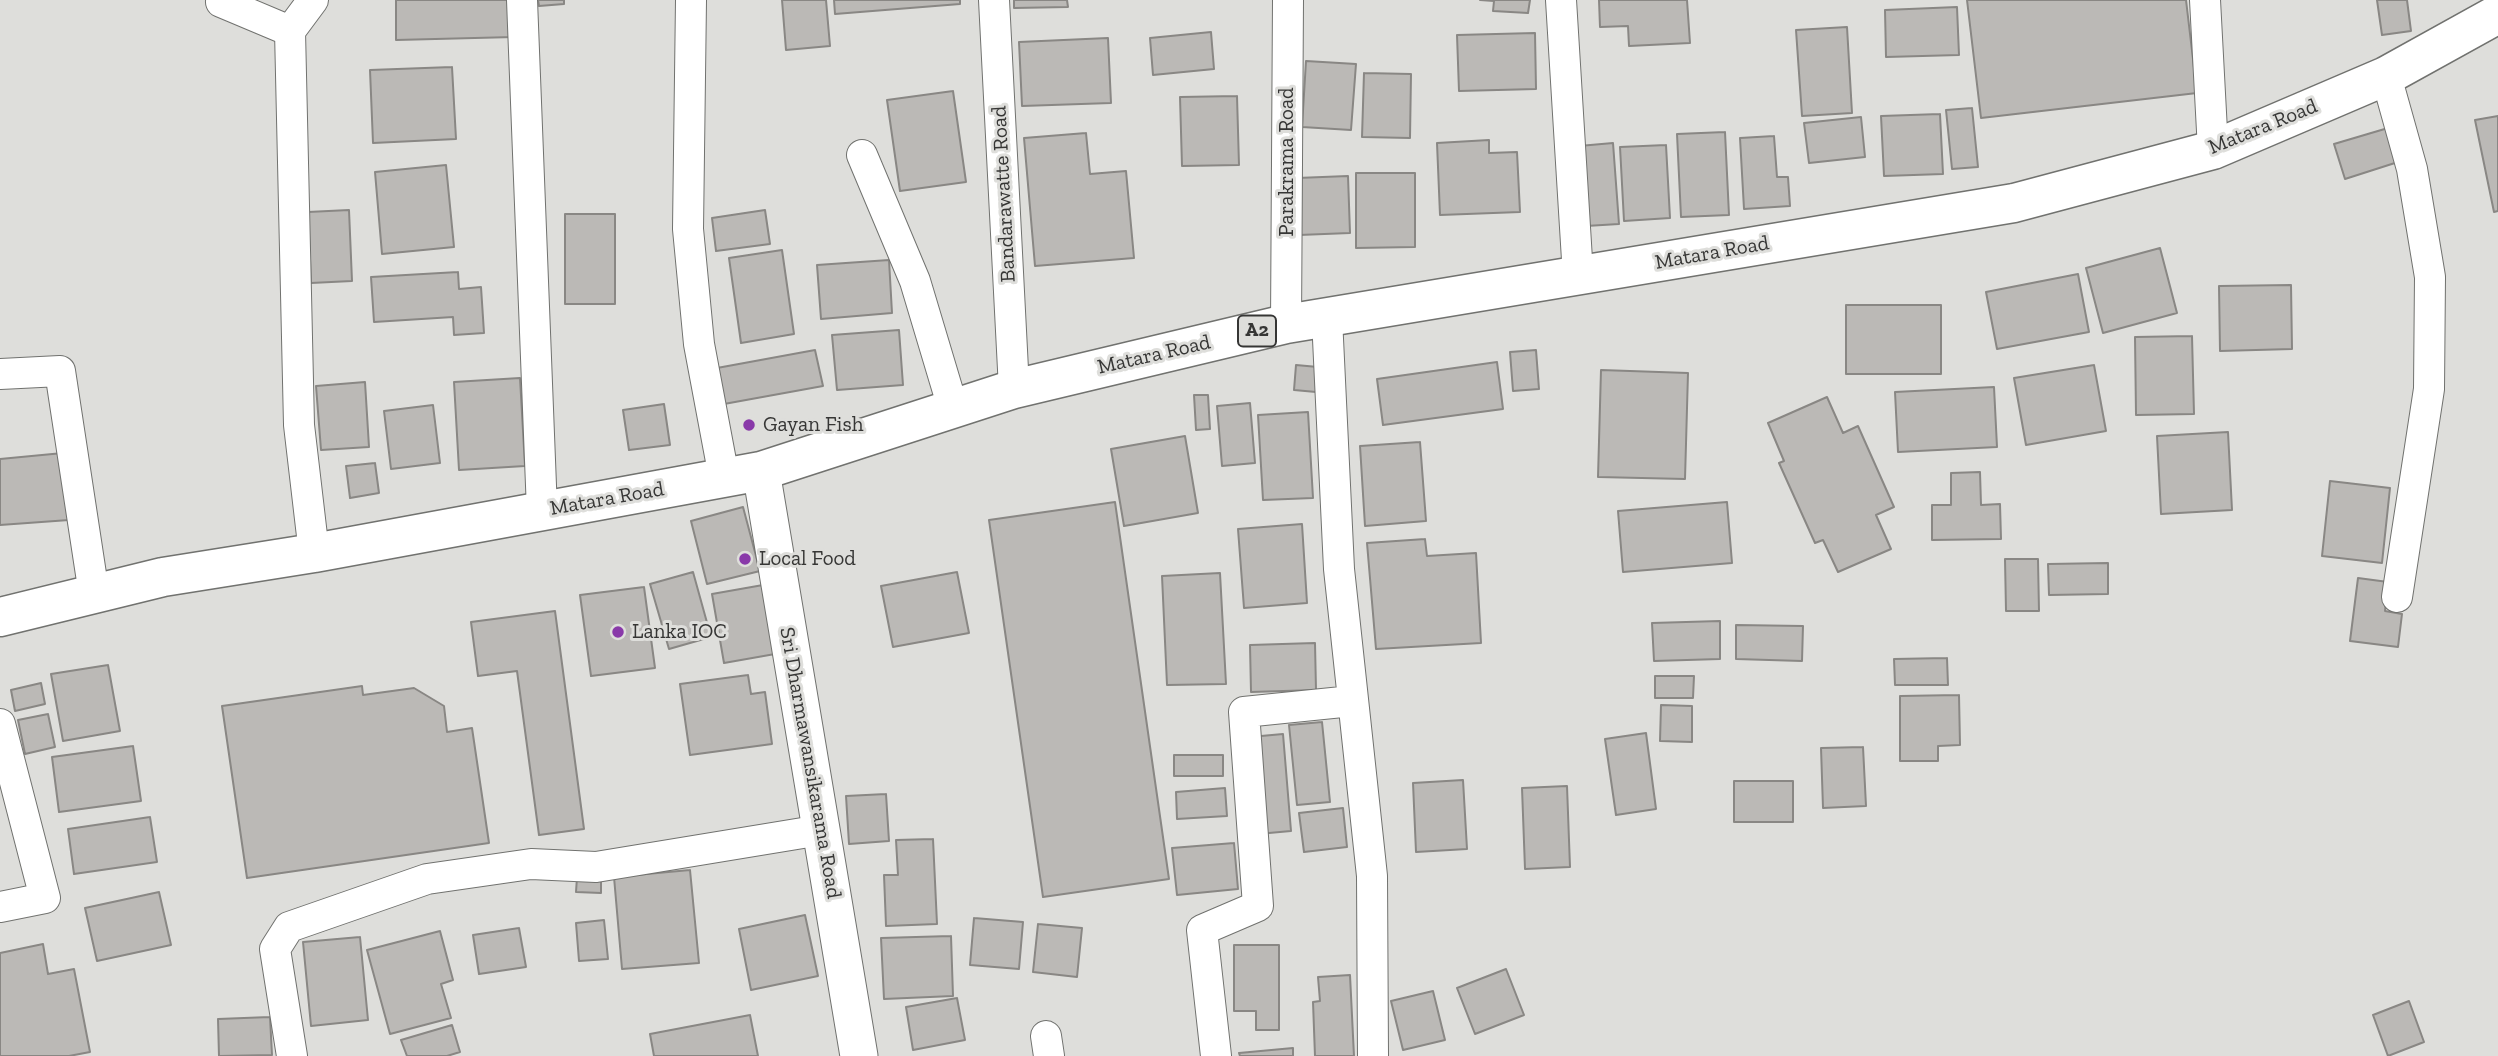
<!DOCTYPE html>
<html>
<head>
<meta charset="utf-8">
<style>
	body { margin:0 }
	canvas { display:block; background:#dededb }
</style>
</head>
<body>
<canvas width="2498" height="1056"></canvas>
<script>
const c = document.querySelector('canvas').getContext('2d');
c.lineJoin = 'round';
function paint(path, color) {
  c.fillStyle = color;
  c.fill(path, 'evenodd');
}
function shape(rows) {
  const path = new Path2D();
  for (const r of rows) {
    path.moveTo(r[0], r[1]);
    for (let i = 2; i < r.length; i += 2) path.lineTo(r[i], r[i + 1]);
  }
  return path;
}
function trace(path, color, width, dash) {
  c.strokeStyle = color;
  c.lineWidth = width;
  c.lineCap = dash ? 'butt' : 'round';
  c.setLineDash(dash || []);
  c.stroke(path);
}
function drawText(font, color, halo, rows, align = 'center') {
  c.font = font + ' "Zilla Slab",serif';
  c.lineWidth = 6;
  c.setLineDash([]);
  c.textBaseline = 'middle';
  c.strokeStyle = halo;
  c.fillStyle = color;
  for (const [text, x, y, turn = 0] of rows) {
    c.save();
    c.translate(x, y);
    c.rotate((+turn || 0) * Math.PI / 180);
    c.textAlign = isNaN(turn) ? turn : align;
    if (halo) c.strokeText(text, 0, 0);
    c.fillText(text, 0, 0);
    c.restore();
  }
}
const building = shape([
	[396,0,514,0,514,37,396,40,396,0],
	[538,0,564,0,564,4,539,6,538,0],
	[782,0,826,0,830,46,786,50,782,0],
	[834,0,960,0,960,4,835,14,834,0],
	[1014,0,1067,0,1068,7,1014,8,1014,0],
	[1480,0,1530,0,1528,13,1493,11,1494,1,1480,0],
	[1599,0,1687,0,1690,43,1629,46,1628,26,1600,27,1599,0],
	[1967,0,2186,0,2197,93,1981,118,1967,0],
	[2377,0,2407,0,2411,31,2382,35,2377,0],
	[1957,7,1959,55,1886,57,1885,10,1957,7],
	[1847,27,1852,113,1802,116,1796,30,1847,27],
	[1211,32,1214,69,1153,75,1150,38,1211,32],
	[1535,33,1536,89,1459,91,1457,35,1535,33],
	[1108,38,1111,103,1022,106,1019,42,1108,38],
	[1306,61,1356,64,1351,130,1302,127,1306,61],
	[452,67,456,139,373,143,370,70,452,67],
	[1364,73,1411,74,1410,138,1362,137,1364,73],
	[953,91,966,182,900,191,887,100,953,91],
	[1237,96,1239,165,1182,166,1180,97,1237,96],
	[1972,108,1978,167,1952,169,1946,110,1972,108],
	[1940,114,1943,174,1884,176,1881,116,1940,114],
	[2498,116,2498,211,2494,212,2475,120,2498,116],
	[1861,117,1865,157,1809,163,1804,123,1861,117],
	[2388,128,2398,162,2345,179,2334,144,2388,128],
	[1725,132,1729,215,1681,217,1677,134,1725,132],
	[1086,133,1090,174,1126,171,1134,258,1035,266,1024,138,1086,133],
	[1774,136,1777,177,1788,177,1790,206,1744,209,1740,138,1774,136],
	[1489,140,1489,153,1517,152,1520,212,1440,215,1437,143,1489,140],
	[1613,143,1619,224,1586,226,1579,146,1613,143],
	[1666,145,1670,218,1624,221,1620,147,1666,145],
	[446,165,454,247,382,254,375,172,446,165],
	[1356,173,1415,173,1415,247,1356,248,1356,173],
	[1348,176,1350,233,1299,235,1297,178,1348,176],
	[349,210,352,281,311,283,308,212,349,210],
	[765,210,770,244,716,251,712,218,765,210],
	[565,214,615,214,615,304,565,304,565,214],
	[2160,248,2177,313,2103,333,2086,268,2160,248],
	[782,250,794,334,741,343,729,258,782,250],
	[889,260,892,313,821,319,817,265,889,260],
	[458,272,459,289,481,287,484,333,454,335,453,317,374,322,371,277,458,272],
	[2078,274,2089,332,1997,349,1986,292,2078,274],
	[2291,285,2292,349,2220,351,2219,286,2291,285],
	[1846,305,1941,305,1941,374,1846,374,1846,305],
	[899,330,903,385,837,390,832,335,899,330],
	[2192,336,2194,414,2136,415,2135,337,2192,336],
	[815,350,823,386,724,404,717,368,815,350],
	[1536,350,1539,389,1513,391,1510,352,1536,350],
	[1497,362,1503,409,1383,425,1377,379,1497,362],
	[1296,365,1318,367,1316,392,1294,390,1296,365],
	[2094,365,2106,431,2026,445,2014,378,2094,365],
	[1601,370,1688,373,1685,479,1598,477,1601,370],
	[520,378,525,466,459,470,454,382,520,378],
	[365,382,369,447,321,450,316,386,365,382],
	[1994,387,1997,447,1898,452,1895,392,1994,387],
	[1194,395,1208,395,1210,429,1196,430,1194,395],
	[1827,397,1843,433,1858,426,1894,507,1876,515,1891,549,1838,572,1823,540,1815,543,1779,463,1784,461,1768,423,1827,397],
	[1250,403,1255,463,1222,466,1217,406,1250,403],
	[664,404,670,445,629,450,623,410,664,404],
	[433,405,440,463,391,469,384,411,433,405],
	[1308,412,1313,498,1263,500,1258,415,1308,412],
	[2228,432,2232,510,2161,514,2157,436,2228,432],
	[1185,436,1198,513,1124,526,1111,449,1185,436],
	[1420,442,1426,521,1365,526,1360,446,1420,442],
	[63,453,69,520,0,525,0,459,63,453],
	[375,463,379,493,350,498,346,466,375,463],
	[1980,472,1981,505,2000,504,2001,539,1932,540,1932,505,1951,505,1951,473,1980,472],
	[2330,481,2390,488,2382,563,2322,556,2330,481],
	[1115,502,1169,879,1043,897,989,520,1115,502],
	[1727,502,1732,563,1623,572,1618,511,1727,502],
	[743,507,760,571,707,584,691,521,743,507],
	[1302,524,1307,603,1244,608,1238,529,1302,524],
	[1425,539,1427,556,1476,553,1481,643,1376,649,1367,543,1425,539],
	[2005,559,2038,559,2039,611,2006,611,2005,559],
	[2108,563,2108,594,2049,595,2048,564,2108,563],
	[693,572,711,637,669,649,650,584,693,572],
	[957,572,969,633,893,647,881,586,957,572],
	[1220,573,1226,684,1167,685,1162,576,1220,573],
	[2358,578,2388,582,2385,611,2402,614,2398,647,2350,641,2358,578],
	[763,585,775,654,724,663,712,594,763,585],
	[644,587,655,668,591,676,580,595,644,587],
	[555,611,584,829,539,835,517,671,478,676,471,622,555,611],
	[1720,621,1720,659,1654,661,1652,623,1720,621],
	[1736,625,1803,626,1802,661,1736,659,1736,625],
	[1315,643,1316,690,1251,692,1250,645,1315,643],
	[1947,658,1948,685,1895,685,1894,659,1947,658],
	[108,665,120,731,63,741,51,674,108,665],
	[748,675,751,694,765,692,772,744,690,755,680,684,748,675],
	[1655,676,1694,676,1693,698,1655,698,1655,676],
	[41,683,45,704,15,711,11,690,41,683],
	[362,686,363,695,414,688,444,706,447,732,472,728,489,843,247,878,222,706,362,686],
	[1959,695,1960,745,1938,746,1938,761,1900,761,1900,696,1959,695],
	[1661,705,1692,706,1692,742,1660,741,1661,705],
	[48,714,55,747,25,754,18,720,48,714],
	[1322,722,1330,802,1297,805,1289,725,1322,722],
	[1646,733,1656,809,1616,815,1605,739,1646,733],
	[1283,734,1291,831,1258,834,1250,737,1283,734],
	[133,746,141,801,59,812,52,757,133,746],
	[1863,747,1866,806,1823,808,1821,748,1863,747],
	[1174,755,1223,755,1223,776,1174,776,1174,755],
	[1463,780,1467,849,1416,852,1413,783,1463,780],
	[1734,781,1793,781,1793,822,1734,822,1734,781],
	[1567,786,1570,867,1525,869,1522,788,1567,786],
	[1225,788,1227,816,1177,819,1176,792,1225,788],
	[886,794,889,841,849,844,846,796,886,794],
	[1343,808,1347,847,1304,852,1299,813,1343,808],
	[150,817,157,862,74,874,68,829,150,817],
	[933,839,937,924,886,926,884,875,898,875,896,840,933,839],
	[1234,843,1238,889,1177,895,1172,848,1234,843],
	[690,870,699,963,622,969,614,877,690,870],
	[577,877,601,878,601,893,576,892,577,877],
	[159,892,171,945,97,961,85,908,159,892],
	[805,915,818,976,751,990,739,929,805,915],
	[974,918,1023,922,1019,969,970,965,974,918],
	[604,920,608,959,579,961,576,923,604,920],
	[1038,924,1082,928,1077,977,1033,972,1038,924],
	[519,928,526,967,479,974,473,935,519,928],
	[440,931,453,980,441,984,451,1018,390,1034,367,950,440,931],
	[951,936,953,996,884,999,881,938,951,936],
	[360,937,368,1020,311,1026,303,942,360,937],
	[43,944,48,974,74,969,90,1052,69,1056,0,1056,0,953,43,944],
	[1234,945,1279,945,1279,1030,1256,1030,1256,1011,1234,1011,1234,945],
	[1506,969,1524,1015,1475,1034,1457,988,1506,969],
	[1350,975,1354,1056,1315,1056,1313,1002,1320,1001,1318,977,1350,975],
	[1433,991,1445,1040,1403,1050,1391,1001,1433,991],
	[957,998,965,1040,913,1050,906,1007,957,998],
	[2409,1001,2424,1042,2388,1056,2373,1015,2409,1001],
	[750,1015,758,1056,654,1056,650,1034,750,1015],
	[270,1017,272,1055,219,1056,218,1019,270,1017],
	[452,1025,460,1052,447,1056,407,1056,401,1040,452,1025],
	[1293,1048,1293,1056,1240,1056,1239,1053,1293,1048]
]);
paint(building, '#bbb9b6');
trace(building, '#898784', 2);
const minor = shape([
	[522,0,542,511],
	[691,0,688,229,699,344,724,477],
	[994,0,1014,389],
	[1561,0,1578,276],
	[2205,0,2213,150],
	[221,2,290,31,299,425,314,553],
	[290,31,313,0],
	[2386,76,2412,169,2430,277,2429,389,2397,597],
	[862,155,915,281,953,408],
	[1327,318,1339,569,1372,876,1373,1056],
	[1286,324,1288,0],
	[0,374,60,371,94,594],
	[0,724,45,898,0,907],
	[1046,1036,1049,1056],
	[292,1056,275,949,289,927,427,879,531,864,596,867,821,830],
	[1216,1056,1202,930,1258,906,1244,712,1352,701]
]);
const tertiary = shape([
	[761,471,859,1056]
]);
const trunk = shape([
	[0,617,163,577,314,553,761,471,1014,389,1286,324,2014,203,2213,150,2386,76,2498,14]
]);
trace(minor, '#71726f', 32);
trace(tertiary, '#71726f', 39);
trace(trunk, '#71726f', 41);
trace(minor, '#fff', 30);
trace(tertiary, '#fff', 37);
trace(trunk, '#fff', 38);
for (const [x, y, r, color] of [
	[749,425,7,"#8939a9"],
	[745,559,7,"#8939a9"],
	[618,632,7,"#8939a9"]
]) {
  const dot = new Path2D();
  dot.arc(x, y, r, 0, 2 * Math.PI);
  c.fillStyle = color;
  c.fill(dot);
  trace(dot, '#dededb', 2.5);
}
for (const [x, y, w] of [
	[1257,331,38]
]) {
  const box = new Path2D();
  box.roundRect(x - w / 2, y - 15.5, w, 31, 5);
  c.fillStyle = '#dededb';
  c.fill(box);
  trace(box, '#363635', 2);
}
drawText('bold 19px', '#363635', null, [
	["A2",1257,331]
]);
drawText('21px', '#363635', '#dededb', [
	["Matara Road",2263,127,-22],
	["Parakrama Road",1287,162,-90],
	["Bandarawatte Road",1004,194,-93],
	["Matara Road",1712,253,-10],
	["Matara Road",1154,355,-13],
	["Matara Road",607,499,-10],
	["Sri Dharmawansikarama Road",810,763,80]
]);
drawText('21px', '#363635', '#dededb', [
	["Gayan Fish",763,425],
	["Local Food",759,559],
	["Lanka IOC",632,632]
], 'left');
</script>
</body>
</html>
